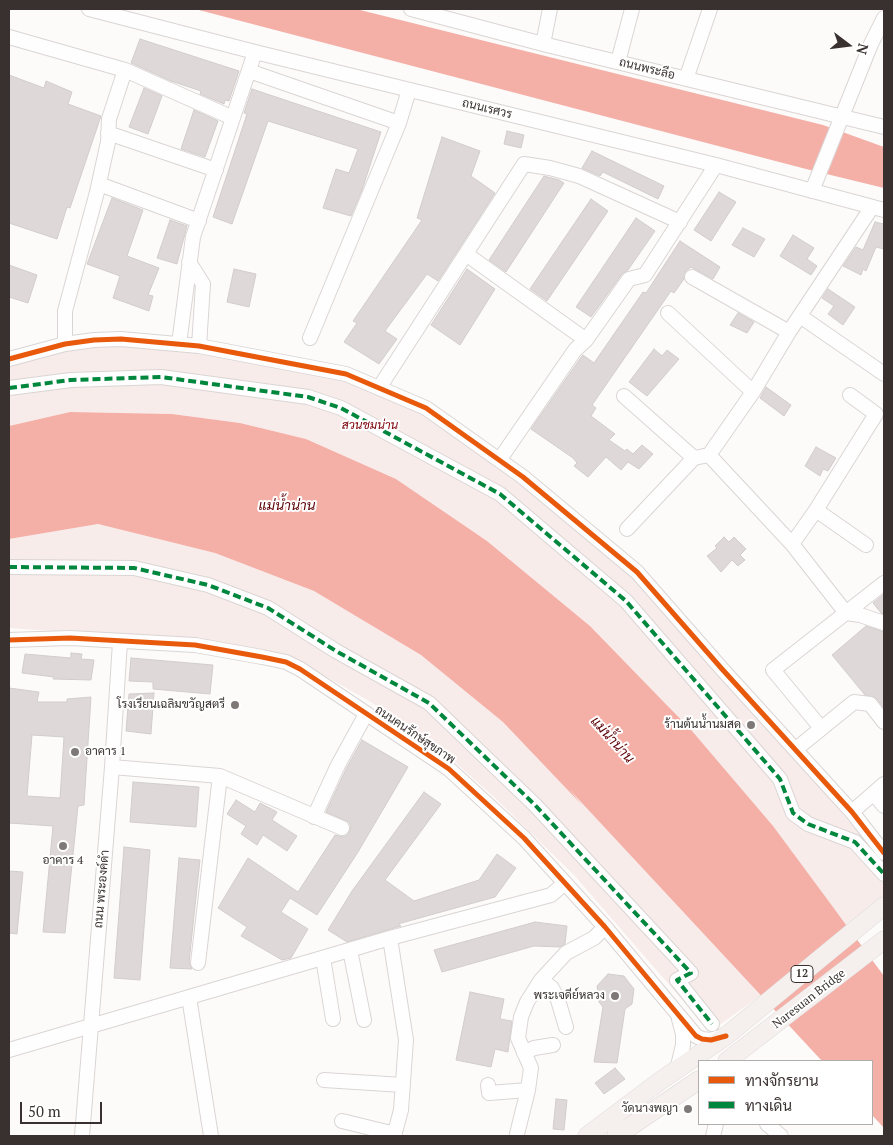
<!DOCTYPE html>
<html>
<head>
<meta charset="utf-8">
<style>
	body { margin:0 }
	#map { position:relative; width:893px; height:1145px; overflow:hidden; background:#fdfbfa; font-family:"PT Serif",Sarabun,serif }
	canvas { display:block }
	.frame { position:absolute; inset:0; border:10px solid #393130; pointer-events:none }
	.legend { position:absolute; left:698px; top:1060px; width:175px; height:65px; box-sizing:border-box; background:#fff; border:1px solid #b0adac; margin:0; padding:6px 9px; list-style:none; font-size:15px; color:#393130 }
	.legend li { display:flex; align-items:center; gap:10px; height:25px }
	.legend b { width:25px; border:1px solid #b0adac }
	.north { position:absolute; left:823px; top:20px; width:50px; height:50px; -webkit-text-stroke:4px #fff; paint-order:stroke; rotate:105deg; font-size:14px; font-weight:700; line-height:20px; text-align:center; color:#393130 }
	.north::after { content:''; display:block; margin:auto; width:18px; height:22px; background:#393130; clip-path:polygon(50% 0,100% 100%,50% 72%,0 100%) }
	.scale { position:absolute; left:20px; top:1102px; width:82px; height:22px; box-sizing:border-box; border:2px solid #393130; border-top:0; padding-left:6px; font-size:15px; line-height:18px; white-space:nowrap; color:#393130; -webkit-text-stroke:4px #fff; paint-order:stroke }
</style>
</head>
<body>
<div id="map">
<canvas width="893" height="1145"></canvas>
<div class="frame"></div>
<ul class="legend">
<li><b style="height:6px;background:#e8590c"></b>ทางจักรยาน</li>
<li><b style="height:6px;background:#00873e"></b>ทางเดิน</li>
</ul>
<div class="north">N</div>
<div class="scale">50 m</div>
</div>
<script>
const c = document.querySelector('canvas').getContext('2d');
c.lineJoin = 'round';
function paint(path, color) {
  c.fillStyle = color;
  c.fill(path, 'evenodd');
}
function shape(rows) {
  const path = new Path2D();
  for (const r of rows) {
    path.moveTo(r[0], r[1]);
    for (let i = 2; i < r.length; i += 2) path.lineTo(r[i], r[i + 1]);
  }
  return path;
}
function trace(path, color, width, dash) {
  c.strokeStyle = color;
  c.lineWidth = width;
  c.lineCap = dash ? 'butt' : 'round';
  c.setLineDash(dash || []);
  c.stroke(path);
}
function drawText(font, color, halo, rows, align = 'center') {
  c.font = font + ' "PT Serif",Sarabun,serif';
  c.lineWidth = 4;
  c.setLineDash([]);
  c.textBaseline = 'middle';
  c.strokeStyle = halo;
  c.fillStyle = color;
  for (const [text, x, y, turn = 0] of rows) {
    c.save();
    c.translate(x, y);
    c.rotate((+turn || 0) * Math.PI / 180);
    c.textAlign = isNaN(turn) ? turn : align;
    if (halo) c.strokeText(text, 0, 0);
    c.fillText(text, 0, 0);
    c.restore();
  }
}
paint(shape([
	[121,339,346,374,433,413,637,572,722,669,884,863,884,897,847,925,666,704,590,626,487,541,396,479,306,439,240,423,172,414,70,412,9,426,9,359],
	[98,524,215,553,314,591,421,655,516,732,768,990,710,1032,574,875,496,799,439,748,369,701,293,658,168,639,9,628,9,539]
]), '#f7ecea');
paint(shape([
	[195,9,356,9,823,125,884,147,884,188,806,169],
	[70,412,172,414,240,423,306,439,396,479,487,541,590,626,692,731,773,826,884,976,884,1128,872,1115,872,1061,822,1061,568,788,582,805,503,722,421,655,314,591,215,553,98,524,9,539,9,426]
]), '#f4afa7');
const building = shape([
	[140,39,239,71,229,101,225,100,224,104,200,94,201,91,171,81,131,63,140,39],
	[9,75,44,88,46,81,72,92,68,104,101,116,70,208,67,207,57,239,9,223,9,75],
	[144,88,162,96,148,134,129,127,144,88],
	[252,89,381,132,362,190,351,216,323,208,336,169,349,173,358,149,268,121,232,224,213,217,247,114,244,113,252,89],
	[194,110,218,121,205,157,181,149,194,110],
	[507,131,524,135,521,148,504,144,507,131],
	[442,137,480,151,471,176,495,193,438,281,427,274,385,331,397,339,379,364,344,342,357,323,353,321,422,220,417,218,442,137],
	[592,151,664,186,658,199,603,172,600,176,582,168,592,151],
	[544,176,559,180,564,183,506,272,489,260,544,176],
	[719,192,736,202,711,241,694,230,719,192],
	[112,198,143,210,127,256,159,268,148,295,153,296,149,311,113,298,120,276,87,264,112,198],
	[591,199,608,211,547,301,530,289,591,199],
	[636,218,655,231,628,270,622,274,591,317,576,307,636,218],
	[170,220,187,226,177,264,157,258,170,220],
	[875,222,884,224,884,249,876,247,866,271,863,269,861,275,843,266,856,247,863,250,875,222],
	[743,228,765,239,754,257,732,245,743,228],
	[793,235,814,248,807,259,817,266,811,275,780,256,793,235],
	[680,241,720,267,713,279,691,267,685,272,684,279,674,293,671,291,592,405,596,408,591,416,615,434,609,440,625,451,627,449,633,454,642,445,653,454,639,469,628,462,621,470,606,457,588,477,574,466,577,463,573,458,531,429,582,356,583,355,594,363,643,292,646,293,680,241],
	[9,265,37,275,28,303,9,297,9,265],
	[234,269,256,274,249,307,227,302,234,269],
	[467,269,495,289,460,345,431,325,467,269],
	[828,289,855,307,843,325,828,314,834,306,822,298,828,289],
	[738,313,754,322,747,333,730,325,738,313],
	[654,349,662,356,667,350,679,359,647,396,629,382,654,349],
	[766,387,791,405,784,416,760,398,766,387],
	[816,447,836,458,828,471,823,469,820,476,805,466,816,447],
	[724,537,729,542,734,537,746,549,740,555,745,560,738,566,732,560,721,572,707,556,717,548,715,546,724,537],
	[884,594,884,614,881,613,873,603,884,594],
	[866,626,884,632,884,708,876,698,865,695,832,655,866,626],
	[71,653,82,654,81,659,94,660,91,680,53,679,54,677,22,673,25,654,71,658,71,653],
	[131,658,213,665,210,694,153,689,153,682,129,681,131,658],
	[9,688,39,692,37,702,67,702,67,699,91,697,84,805,78,806,65,933,43,932,53,826,9,823,9,688],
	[32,735,64,737,60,798,27,796,32,735],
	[154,693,151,734,126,731,129,694,154,693],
	[362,740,408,767,358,852,317,915,290,898,281,912,308,929,291,958,282,960,241,936,247,927,218,908,248,858,298,892,335,835,343,837,348,835,351,827,349,822,326,812,346,769,362,740],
	[133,782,199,787,196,827,130,822,133,782],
	[424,792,441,804,385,880,414,901,479,880,497,854,516,868,495,897,398,924,401,926,347,942,328,930,352,891,424,792],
	[236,800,255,812,260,803,277,812,272,820,297,836,287,851,263,835,257,845,241,834,246,826,227,814,236,800],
	[124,847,150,850,140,980,114,978,124,847],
	[179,858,200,860,189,962,192,969,170,968,179,858],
	[9,871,23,872,17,934,9,933,9,871],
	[535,922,567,926,565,944,560,947,534,946,442,972,434,950,535,922],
	[608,974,624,976,634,989,632,1004,625,1009,617,1063,594,1062,603,1007,599,1002,597,986,608,974],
	[470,992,504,999,500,1019,512,1021,508,1052,495,1049,491,1067,456,1060,470,992],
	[615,1068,625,1079,604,1094,595,1083,615,1068],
	[556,1099,567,1100,564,1130,553,1129,556,1099]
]);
paint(building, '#ded9d8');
trace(building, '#d2cdcc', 1);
const minor = shape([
	[89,9,255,52,716,165,884,210],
	[411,9,543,44,884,127],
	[9,37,125,70,233,118],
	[543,44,550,9],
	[618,62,632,9],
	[249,71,399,123],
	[686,79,710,9],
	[108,133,216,170],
	[99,184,199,221],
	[812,191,871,44,884,18],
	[466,254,586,340],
	[189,262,203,284,199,346],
	[692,277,789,332],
	[668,313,753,392],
	[800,316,884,374],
	[310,338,399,123,409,90],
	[65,344,65,311,97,192,108,142,109,119,125,70],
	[179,344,193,237,255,52],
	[9,359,65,344,94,340,121,339,199,346,346,374,426,408,523,477,637,572,722,669,852,812,884,853],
	[9,388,71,380,161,377,308,397,341,408,500,494,626,601,780,779,793,813,808,824,855,842,884,874],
	[379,388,524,164,550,168,579,176,680,222],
	[624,396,694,458],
	[709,455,792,544,846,613,860,615,884,623],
	[500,459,575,350,586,340,629,279,645,275,716,165],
	[816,510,866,545],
	[627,529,694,458,709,455,753,392,789,332,872,207],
	[792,544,816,510,876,414,850,395],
	[9,567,134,568,208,585,268,608,336,651,429,703,535,805,691,973,677,980,712,1024],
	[9,640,70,638,195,645,262,657,286,662,300,669,449,769,524,838,605,927,696,1036,702,1039,711,1040,723,1036],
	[821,728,773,670,884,583],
	[796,749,854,702,870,704,884,722],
	[112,767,220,776,342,828],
	[874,794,884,806],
	[852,812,884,784],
	[314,817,338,765,366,714],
	[390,938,406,1040,401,1110,394,1136],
	[350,950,364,1020],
	[323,958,333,1019],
	[198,963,220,776],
	[541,980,552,988,558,1000,566,1027],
	[189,997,211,1136],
	[9,1050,390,938,551,895,565,883],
	[524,1053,534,1048,553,1045],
	[677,1070,683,1045,683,1034,679,1019],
	[324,1080,403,1085],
	[488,1085,489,1093,528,1090,531,1068,518,1038,521,1017,527,1002,541,980,566,953,594,938,605,927],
	[342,1121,395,1134],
	[767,1124,781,1136],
	[517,1134,528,1090],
	[82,1136,112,767,120,642],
	[713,1136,716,1124]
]);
const major = shape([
	[727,1061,884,940],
	[587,1136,660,1081,726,1036,884,906],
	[616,1136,699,1080]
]);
trace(minor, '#dad5d4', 16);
trace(major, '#dbd8d8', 19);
trace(minor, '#fffefe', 14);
trace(major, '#f5efee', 18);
trace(shape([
	[9,388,71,380,161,377,308,397,341,408,500,494,626,601,780,779,793,813,808,824,855,842,884,874],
	[9,567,134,568,208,585,268,608,336,651,429,703,535,805,691,973,677,980,712,1024]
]), '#00873e', 4, [8, 4]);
trace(shape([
	[9,359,65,344,94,340,121,339,199,346,346,374,426,408,523,477,637,572,722,669,852,812,884,853],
	[9,640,70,638,195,645,262,657,286,662,300,669,449,769,524,838,605,927,696,1036,702,1039,711,1040,726,1036]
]), '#e8590c', 5);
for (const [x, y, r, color] of [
	[235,705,5,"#7e7877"],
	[751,725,5,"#7e7877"],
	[75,752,5,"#7e7877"],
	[63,846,5,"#7e7877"],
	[615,996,5,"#7e7877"],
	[688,1109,5,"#7e7877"]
]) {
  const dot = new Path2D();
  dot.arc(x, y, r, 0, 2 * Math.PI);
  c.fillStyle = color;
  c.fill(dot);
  trace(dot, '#fff', 2);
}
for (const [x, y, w] of [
	[802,974,22]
]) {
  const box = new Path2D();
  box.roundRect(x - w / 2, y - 8.5, w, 17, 4);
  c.fillStyle = '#fff';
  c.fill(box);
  trace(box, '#393130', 1);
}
drawText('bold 11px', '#393130', null, [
	["12",802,974]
]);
drawText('12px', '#393130', '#fff', [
	["ถนนพระลือ",647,69,14],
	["ถนนเรศวร",487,109,14],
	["ถนนคนรักษ์สุขภาพ",415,735,34],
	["ถนน พระองค์ดำ",102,889,-85],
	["Naresuan Bridge",809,999,-38]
]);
drawText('italic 12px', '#7c0008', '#fff', [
	["สวนชมน่าน",370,426]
]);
drawText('12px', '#393130', '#fff', [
	["โรงเรียนเฉลิมขวัญสตรี",225,705],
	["ร้านต้นน้ำนมสด",741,725],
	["อาคาร 1",85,752,"left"],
	["อาคาร 4",63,861,"center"],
	["พระเจดีย์หลวง",605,996],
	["วัดนางพญา",678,1109]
], 'right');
drawText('italic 14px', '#5d0105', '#fff', [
	["แม่น้ำน่าน",287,506],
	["แม่น้ำน่าน",612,740,48]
]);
</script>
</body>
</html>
